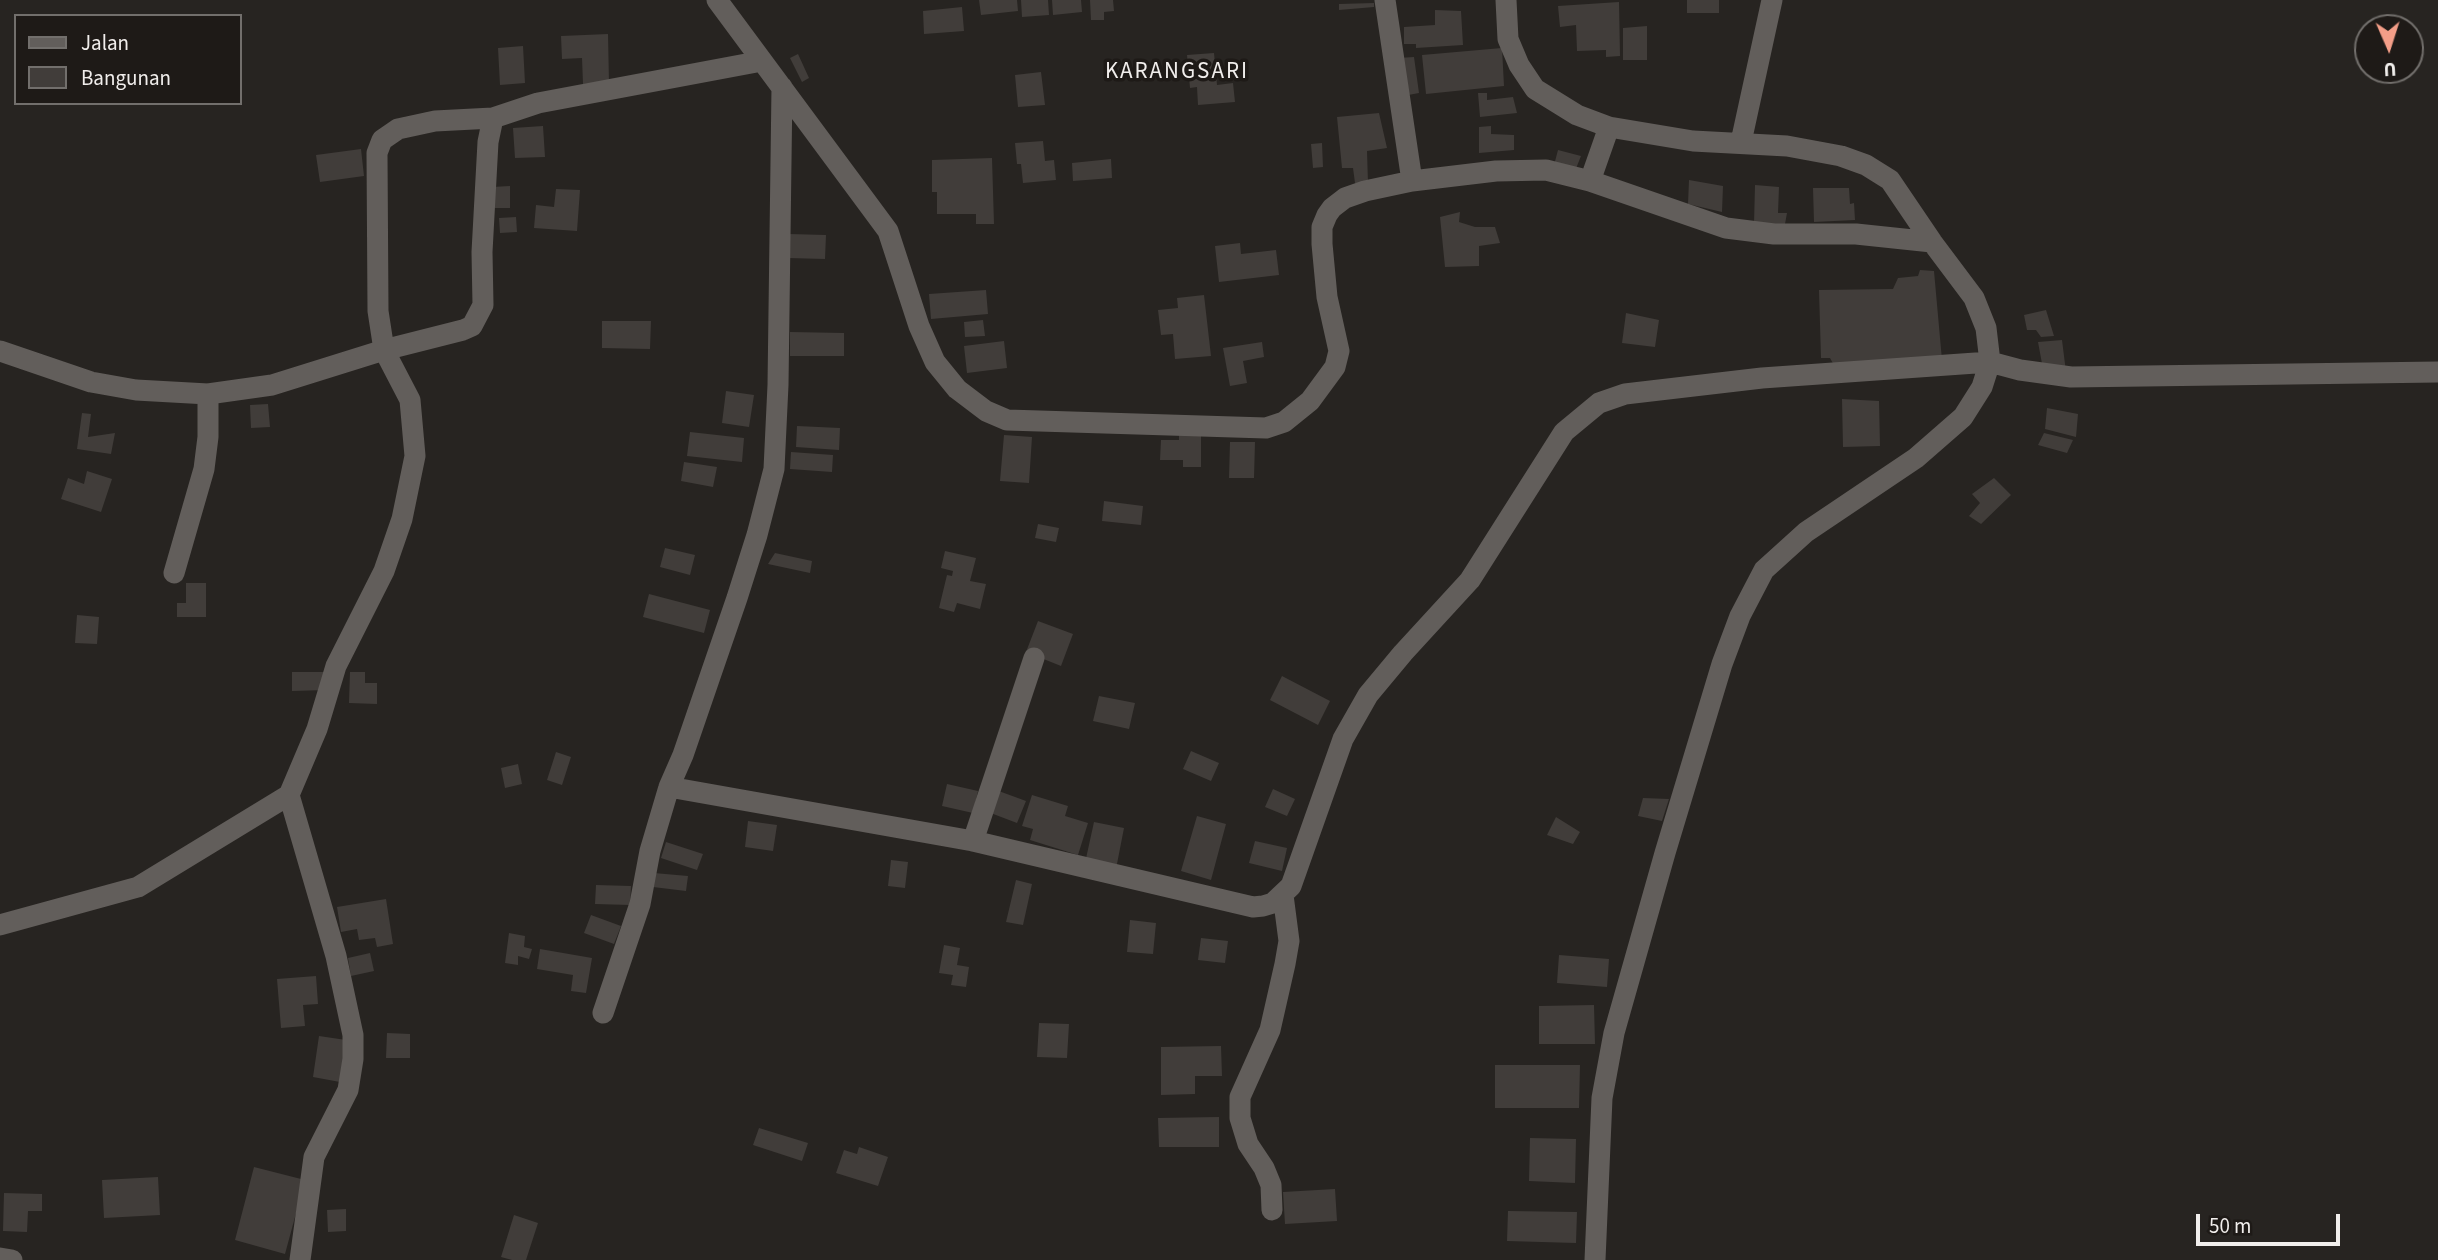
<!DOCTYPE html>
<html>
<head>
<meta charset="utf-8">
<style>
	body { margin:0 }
	#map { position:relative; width:2438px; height:1260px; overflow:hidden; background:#272421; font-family:"Source Sans 3",sans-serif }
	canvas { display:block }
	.legend { position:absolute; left:14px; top:14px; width:228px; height:91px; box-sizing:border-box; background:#1e1a17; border:2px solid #726f6c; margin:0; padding:9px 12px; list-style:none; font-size:21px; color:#f1eeec }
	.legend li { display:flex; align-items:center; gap:14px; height:35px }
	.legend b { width:35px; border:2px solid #726f6c }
	.north { position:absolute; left:2354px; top:14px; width:70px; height:70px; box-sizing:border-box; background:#1e1a17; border:2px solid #726f6c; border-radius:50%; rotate:177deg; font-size:19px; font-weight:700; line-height:28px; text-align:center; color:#f1eeec }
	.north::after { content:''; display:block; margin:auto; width:24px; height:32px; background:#f49e88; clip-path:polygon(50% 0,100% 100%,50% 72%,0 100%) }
	.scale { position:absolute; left:2196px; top:1214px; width:144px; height:32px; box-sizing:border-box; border:4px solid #f1eeec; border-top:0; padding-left:9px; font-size:21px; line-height:24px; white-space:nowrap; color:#f1eeec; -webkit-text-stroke:5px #1e1a17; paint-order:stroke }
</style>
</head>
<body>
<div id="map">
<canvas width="2438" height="1260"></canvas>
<ul class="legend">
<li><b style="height:9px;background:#625e5b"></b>Jalan</li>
<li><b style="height:19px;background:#413d3a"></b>Bangunan</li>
</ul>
<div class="north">U</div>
<div class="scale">50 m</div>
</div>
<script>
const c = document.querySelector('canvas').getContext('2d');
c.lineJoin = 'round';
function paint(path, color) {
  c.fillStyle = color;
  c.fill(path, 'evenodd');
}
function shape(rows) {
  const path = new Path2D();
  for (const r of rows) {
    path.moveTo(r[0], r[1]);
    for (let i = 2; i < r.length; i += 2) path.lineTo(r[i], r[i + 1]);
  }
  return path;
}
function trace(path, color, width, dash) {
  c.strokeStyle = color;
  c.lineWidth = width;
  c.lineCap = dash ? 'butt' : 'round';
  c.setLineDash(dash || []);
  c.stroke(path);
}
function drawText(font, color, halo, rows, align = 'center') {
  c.font = font + ' "Source Sans 3",sans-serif';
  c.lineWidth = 7;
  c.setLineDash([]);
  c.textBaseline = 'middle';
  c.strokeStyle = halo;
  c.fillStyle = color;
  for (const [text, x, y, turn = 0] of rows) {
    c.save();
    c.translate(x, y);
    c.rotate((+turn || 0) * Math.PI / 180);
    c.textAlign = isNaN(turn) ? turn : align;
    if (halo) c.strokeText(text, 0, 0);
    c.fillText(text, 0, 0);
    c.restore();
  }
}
paint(shape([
	[979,0,1017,0,1018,11,981,15],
	[1021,0,1048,0,1049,15,1022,17],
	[1052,0,1081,0,1082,12,1053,15],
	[1090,0,1113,0,1114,11,1104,12,1104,20,1091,20],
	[1687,0,1719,0,1719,13,1687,13],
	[1619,2,1620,56,1606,57,1606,50,1577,51,1576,25,1560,27,1558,6],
	[1374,3,1374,7,1339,10,1339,4],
	[962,7,964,31,924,34,923,11],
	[1435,10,1461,11,1463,45,1416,48,1416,44,1404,44,1404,27,1435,25],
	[1647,26,1647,60,1623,60,1623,28],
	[608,34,609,83,583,84,582,58,562,59,561,36],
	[523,46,525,83,500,85,498,48],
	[1502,48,1504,86,1426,94,1422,55],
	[1214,53,1217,85,1233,83,1235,102,1198,105,1197,87,1190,88,1187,55],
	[798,54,809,78,802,82,790,58],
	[1414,57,1419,93,1403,96,1398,58],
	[1041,72,1045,105,1018,107,1015,75],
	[1478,93,1487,93,1487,100,1513,97,1517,113,1480,117],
	[1379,113,1387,148,1367,151,1368,183,1355,183,1353,168,1342,168,1337,117],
	[543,126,545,157,515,158,513,128],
	[1491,126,1491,134,1514,135,1514,150,1479,153,1479,127],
	[1043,141,1045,161,1054,160,1056,180,1023,183,1021,164,1017,164,1015,143],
	[1322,143,1323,167,1313,168,1311,144],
	[361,149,364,176,320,182,316,155],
	[1558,150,1581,156,1575,171,1553,169],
	[992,158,994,224,976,224,976,214,937,214,937,192,932,192,932,160],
	[1111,159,1112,178,1073,181,1072,163],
	[1689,180,1723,186,1722,212,1688,204],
	[1755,185,1779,187,1778,213,1787,213,1785,224,1754,224],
	[510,186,510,208,492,208,492,187],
	[1813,188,1849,188,1850,204,1854,203,1855,220,1814,222],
	[556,189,580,190,577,231,534,228,536,205,554,207],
	[1460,212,1459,222,1475,227,1495,227,1500,243,1479,246,1479,266,1445,267,1440,217],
	[516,217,517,232,500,233,499,218],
	[789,234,826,235,825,259,788,258],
	[1240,243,1241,254,1276,250,1279,275,1219,282,1215,246],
	[1920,270,1934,271,1942,360,1836,369,1830,358,1821,358,1819,290,1893,289,1898,278,1918,276],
	[986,290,988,314,931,319,929,294],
	[1204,295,1211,356,1175,359,1173,334,1161,335,1158,310,1178,308,1177,298],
	[2046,310,2054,336,2041,337,2036,330,2027,330,2024,315],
	[1626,313,1659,320,1655,347,1622,343],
	[983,320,985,336,965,337,964,322],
	[602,321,651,321,650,349,602,348],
	[790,332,844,333,844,356,790,356],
	[2062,340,2066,372,2043,369,2038,342],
	[1004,341,1007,368,967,373,964,346],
	[1262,342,1264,357,1243,361,1247,383,1230,386,1223,348],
	[726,391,754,395,749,427,722,423],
	[1842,399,1879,401,1880,446,1843,447],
	[268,404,270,427,251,428,250,405],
	[2047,408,2078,414,2076,437,2045,429],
	[82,413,91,414,88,437,115,433,111,454,77,449],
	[797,426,840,428,839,450,796,447],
	[1179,431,1201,431,1201,467,1183,467,1183,460,1160,460,1161,440,1179,440],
	[690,432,744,438,742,462,687,456],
	[2044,433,2073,440,2067,453,2038,445],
	[1004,435,1032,437,1029,483,1000,481],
	[1230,442,1255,442,1254,478,1229,478],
	[791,452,833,455,832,472,790,469],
	[684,462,717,467,713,487,681,481],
	[87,471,112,479,101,512,61,499,68,478,84,484],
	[1994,478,2011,495,1981,524,1969,516,1980,503,1972,494],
	[1104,501,1143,506,1141,525,1102,521],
	[1038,524,1059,528,1056,542,1035,538],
	[665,548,695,555,690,575,660,567],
	[945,551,976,558,970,581,986,584,980,609,957,603,954,612,939,608,947,575,952,576,953,571,941,568],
	[775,553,812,561,810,573,768,564],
	[186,583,206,583,206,617,177,617,177,603,186,603],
	[649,594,710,610,704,633,643,617],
	[77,615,99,617,97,644,75,643],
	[1038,621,1073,634,1061,666,1026,652],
	[292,672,326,672,326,690,292,691],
	[350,672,365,672,365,683,377,683,377,704,349,703],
	[1282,676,1330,701,1318,725,1270,700],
	[1099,696,1135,703,1129,729,1093,721],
	[1191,751,1219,763,1211,781,1183,769],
	[556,752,571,757,562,785,547,780],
	[518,764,522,784,505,788,501,768],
	[947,784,978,791,973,813,942,806],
	[1273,789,1295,799,1287,816,1265,807],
	[996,790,1026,801,1017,823,988,812],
	[1032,795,1068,806,1065,816,1088,823,1078,855,1030,840,1033,829,1022,826],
	[1643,798,1669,799,1662,821,1638,816],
	[1197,816,1226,824,1211,880,1181,871],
	[1556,817,1580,832,1573,844,1547,835],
	[748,821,777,825,773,851,745,847],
	[1094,822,1124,828,1116,869,1085,863],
	[1255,841,1287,848,1282,871,1249,863],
	[666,842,703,854,697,870,661,858],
	[891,860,908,862,905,888,888,886],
	[654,873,688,876,686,891,653,887],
	[1016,880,1032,884,1023,925,1006,922],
	[596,885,631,886,630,905,595,904],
	[386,899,393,944,377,947,375,938,359,940,357,929,341,932,337,907],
	[591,915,621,926,614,944,584,933],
	[1130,920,1156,923,1153,954,1127,952],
	[509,933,525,936,524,947,532,949,529,959,518,956,518,965,505,963],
	[1201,938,1228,941,1225,963,1198,960],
	[944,945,960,948,957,965,969,967,966,987,951,985,953,975,939,973],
	[540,949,592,958,586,993,571,991,573,975,537,969],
	[370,953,374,971,351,976,348,958],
	[1559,955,1609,959,1607,987,1557,983],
	[316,976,318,1004,303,1005,305,1026,281,1028,277,979],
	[1594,1005,1595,1044,1539,1044,1539,1006],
	[1039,1023,1069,1024,1067,1058,1037,1057],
	[387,1033,410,1034,410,1058,386,1058],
	[319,1036,346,1040,340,1082,313,1077],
	[1221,1046,1222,1076,1195,1076,1195,1094,1161,1095,1161,1047],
	[1495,1065,1580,1065,1579,1108,1495,1108],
	[1219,1117,1219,1147,1159,1147,1158,1118],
	[759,1128,808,1143,802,1161,753,1145],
	[1530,1138,1576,1139,1575,1183,1529,1181],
	[859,1147,888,1157,878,1186,836,1173,844,1150,857,1154],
	[254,1167,305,1180,285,1254,235,1240],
	[158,1177,160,1215,104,1218,102,1180],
	[1335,1189,1337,1221,1285,1224,1283,1192],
	[4,1193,42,1194,42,1211,28,1211,27,1232,3,1231],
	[346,1209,346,1231,328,1232,327,1210],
	[1508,1211,1577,1212,1576,1243,1507,1241],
	[514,1215,538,1223,526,1260,512,1260,501,1257]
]), '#413d3a');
trace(shape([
	[717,0,888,231,919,326,935,362,957,389,986,411,1007,420,1266,428,1284,422,1310,401,1335,367,1339,351,1327,297,1322,244,1322,227,1327,215,1332,208,1345,198,1365,191,1412,181,1496,171,1546,170,1590,181,1726,228,1774,234,1856,234,1932,242],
	[1385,0,1412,181],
	[782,87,778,385,774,469,757,535,737,598,683,755,669,787,973,841,1253,907,1263,906,1273,903,1291,886,1343,739,1368,695,1403,653,1470,580,1564,432,1599,403,1625,394,1762,378,1990,362,1986,328,1974,298,1932,242,1890,180,1866,165,1841,156,1787,146,1693,141,1609,127,1577,115,1535,89,1519,65,1508,39,1506,0],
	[1741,142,1772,0],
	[1590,181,1609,127],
	[0,351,91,382,136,390,208,394,272,385,384,350,463,330,472,326,483,305,482,252,488,142,493,118,538,103,762,61],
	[174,573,204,469,208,437,208,394],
	[973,841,1034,658],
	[0,925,138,887,289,795],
	[603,1013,640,904,650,851,669,787],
	[1272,1210,1271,1185,1264,1168,1248,1144,1240,1118,1240,1097,1270,1030,1285,964,1289,941,1283,895],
	[0,1258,12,1260],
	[300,1260,314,1157,348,1090,353,1059,353,1035,336,956,289,795,317,729,336,666,384,571,402,519,415,456,410,400,384,350,378,311,377,153,382,140,398,129,435,121,493,118],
	[1595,1260,1602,1098,1614,1033,1665,853,1722,664,1740,616,1764,570,1806,532,1916,458,1963,417,1982,387,1990,362,2020,370,2071,377,2438,372]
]), '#625e5b', 21);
c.letterSpacing = '2px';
drawText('23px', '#f1eeec', '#1e1a17', [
	["KARANGSARI",1177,73]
]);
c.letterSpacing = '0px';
</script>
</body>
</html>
